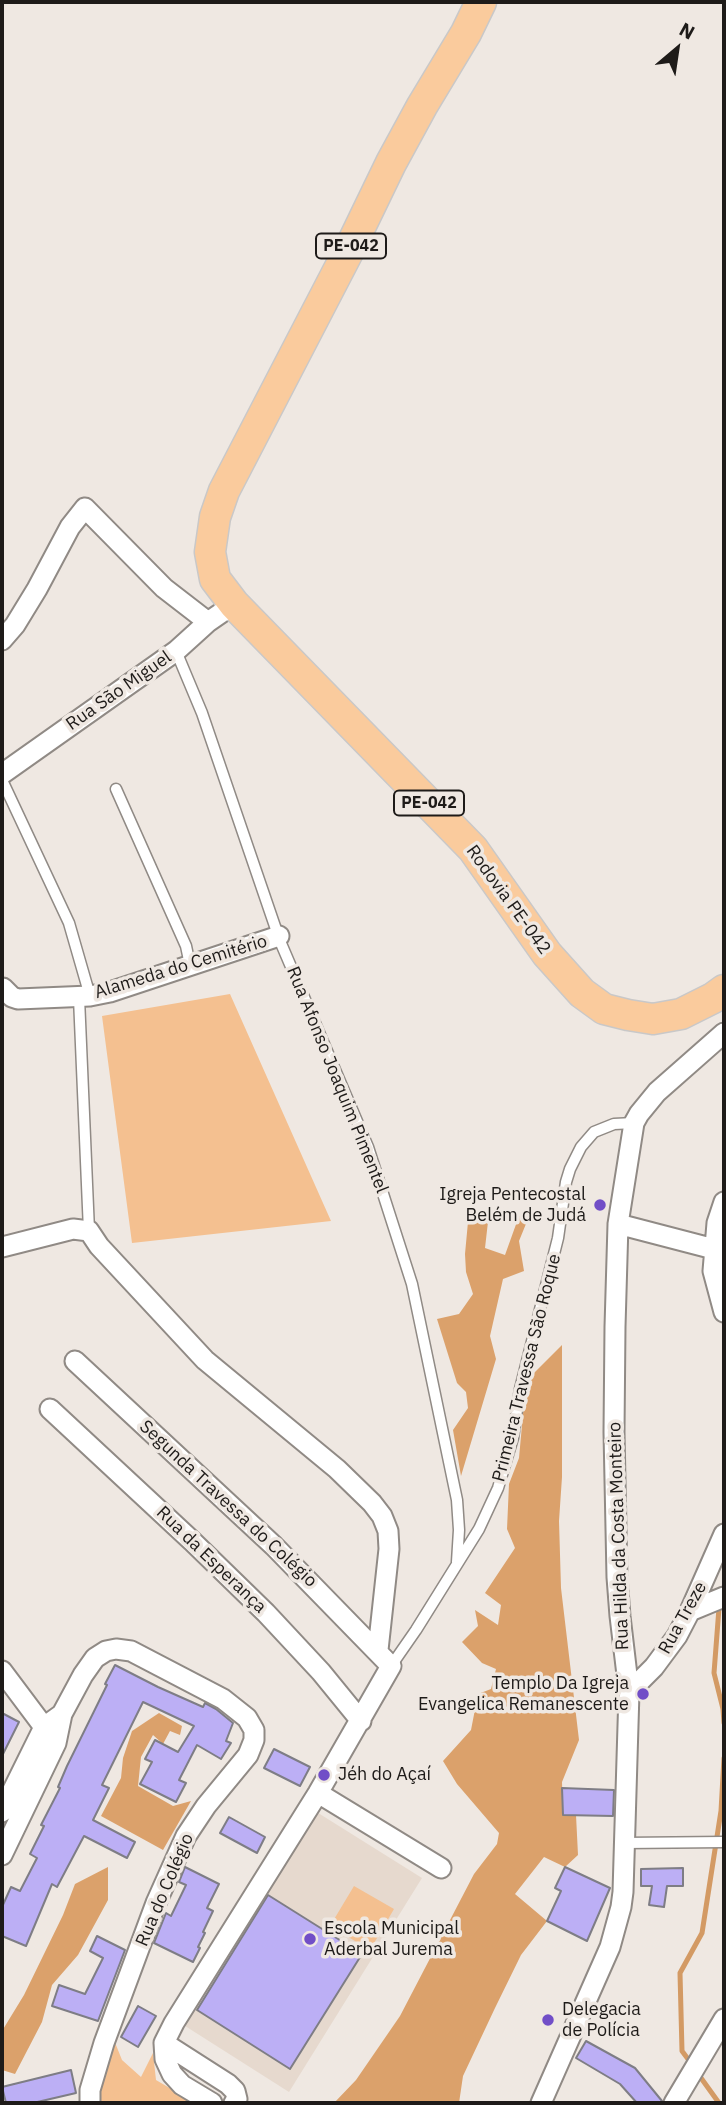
<!DOCTYPE html>
<html>
<head>
<meta charset="utf-8">
<style>
	body { margin:0 }
	#map { position:relative; width:726px; height:2105px; overflow:hidden; background:#efe8e2; font-family:"IBM Plex Sans",sans-serif }
	canvas { display:block }
	.frame { position:absolute; inset:0; border:4px solid #1e1b19; pointer-events:none }
	.north { position:absolute; left:642px; top:14px; width:70px; height:70px; -webkit-text-stroke:5px #efe8e2; paint-order:stroke; rotate:29deg; font-size:19px; font-weight:700; line-height:28px; text-align:center; color:#1e1b19 }
	.north::after { content:''; display:block; margin:auto; width:24px; height:32px; background:#1e1b19; clip-path:polygon(50% 0,100% 100%,50% 72%,0 100%) }
</style>
</head>
<body>
<div id="map">
<canvas width="726" height="2105"></canvas>
<div class="frame"></div>
<div class="north">N</div>
</div>
<script>
const c = document.querySelector('canvas').getContext('2d');
c.lineJoin = 'round';
function paint(path, color) {
  c.fillStyle = color;
  c.fill(path, 'evenodd');
}
function shape(rows) {
  const path = new Path2D();
  for (const r of rows) {
    path.moveTo(r[0], r[1]);
    for (let i = 2; i < r.length; i += 2) path.lineTo(r[i], r[i + 1]);
  }
  return path;
}
function trace(path, color, width, dash) {
  c.strokeStyle = color;
  c.lineWidth = width;
  c.lineCap = dash ? 'butt' : 'round';
  c.setLineDash(dash || []);
  c.stroke(path);
}
function drawText(font, color, halo, rows, align = 'center') {
  c.font = font + ' "IBM Plex Sans",sans-serif';
  c.lineWidth = 7;
  c.setLineDash([]);
  c.textBaseline = 'middle';
  c.strokeStyle = halo;
  c.fillStyle = color;
  for (const [text, x, y, turn = 0] of rows) {
    c.save();
    c.translate(x, y);
    c.rotate((+turn || 0) * Math.PI / 180);
    c.textAlign = isNaN(turn) ? turn : align;
    if (halo) c.strokeText(text, 0, 0);
    c.fillText(text, 0, 0);
    c.restore();
  }
}
paint(shape([
	[315,1811,422,1878,289,2092,182,2024]
]), '#e6d9ce');
paint(shape([
	[230,994,331,1221,132,1243,102,1016],
	[354,1886,394,1909,370,1950,330,1926],
	[112,2035,122,2060,141,2077,153,2053,156,2080,195,2103,94,2103]
]), '#f4c090');
paint(shape([
	[469,1211,489,1213,485,1248,505,1255,519,1216,530,1214,519,1241,524,1271,503,1279,490,1336,496,1359,461,1476,453,1430,468,1408,466,1392,457,1383,437,1319,459,1314,473,1294,466,1272,465,1254],
	[562,1345,562,1477,559,1521,561,1588,579,1740,562,1782,563,1815,576,1815,578,1855,565,1867,544,1857,515,1894,547,1921,521,1955,495,2008,463,2076,459,2103,334,2103,356,2080,400,2016,474,1874,497,1844,499,1833,457,1784,443,1761,471,1730,478,1694,491,1689,496,1669,482,1663,462,1642,478,1626,475,1610,498,1625,501,1605,485,1593,515,1548,507,1529,509,1484,519,1458,526,1381],
	[159,1713,182,1726,180,1735,170,1731,163,1744,153,1735,141,1757,138,1786,173,1806,191,1801,163,1850,101,1816,121,1778,123,1758,132,1731],
	[108,1867,108,1900,78,1955,52,1985,42,2022,15,2074,2,2070,2,2031,24,1995,63,1915,75,1884]
]), '#dba16b');
trace(shape([
	[719,1608,714,1673,723,1709,724,1723],
	[691,2063,682,2051,680,1973,702,1933,721,1811,724,1758],
	[696,2071,719,2103]
]), '#d39a64', 5);
const building = shape([
	[115,1665,158,1687,203,1707,205,1703,216,1709,233,1723,226,1741,231,1743,221,1759,197,1745,179,1780,186,1783,176,1802,140,1784,152,1762,145,1759,155,1740,178,1752,194,1726,143,1702,102,1785,109,1788,93,1820,135,1842,127,1858,84,1836,57,1887,52,1884,26,1946,2,1936,2,1907,11,1887,20,1891,37,1858,30,1854,44,1826,41,1825,60,1788,58,1787,67,1766,107,1685,105,1684,115,1665],
	[2,1713,19,1722,2,1756,2,1713],
	[274,1749,310,1767,300,1786,264,1768,274,1749],
	[562,1788,614,1790,613,1816,563,1815,562,1788],
	[229,1817,265,1837,257,1853,220,1833,229,1817],
	[185,1867,219,1884,207,1908,213,1911,203,1932,205,1933,198,1947,200,1948,193,1962,154,1943,166,1913,171,1916,186,1885,179,1882,185,1867],
	[565,1867,610,1888,587,1941,547,1921,561,1891,555,1888,565,1867],
	[683,1868,683,1886,667,1886,664,1907,649,1905,652,1886,641,1886,641,1869,683,1868],
	[268,1895,362,1954,290,2069,197,2010,268,1895],
	[97,1936,125,1950,98,2021,52,2006,59,1985,85,1994,103,1958,90,1951,97,1936],
	[138,2006,156,2016,138,2047,121,2037,138,2006],
	[586,2041,635,2068,662,2101,662,2103,637,2103,620,2084,576,2058,586,2041],
	[71,2070,76,2093,33,2103,6,2103,2,2087,71,2070]
]);
paint(building, '#bcaff5');
trace(building, '#7e7d85', 2);
const lane = shape([
	[176,651,202,713,280,941,368,1147,412,1284,457,1500,459,1530,457,1562],
	[2,780,69,923,90,996],
	[116,789,186,946,190,965],
	[79,998,89,1231],
	[391,1666,416,1630,479,1529,498,1488,513,1438,520,1389,558,1238,566,1182,570,1169,581,1147,594,1132,614,1124,634,1123],
	[624,1843,724,1842]
]);
const street = shape([
	[2,640,15,625,37,589,70,527,85,508,164,588,208,622],
	[2,774,176,651,208,622,234,604],
	[3,988,12,997,18,999,90,996,110,992,279,936],
	[724,1202,717,1223,713,1271,724,1312],
	[618,1224,714,1249],
	[2,1247,73,1229,89,1231,99,1246,205,1360,337,1469,372,1503,382,1516,388,1531,389,1549,378,1650],
	[75,1361,274,1546,391,1666,318,1793,174,2023,164,2043,165,2059,172,2074,182,2085,212,2103],
	[50,1409,192,1541,266,1613,321,1672,361,1721],
	[690,1611,724,1597],
	[2,1671,44,1727,54,1732],
	[629,1692,654,1667,677,1636,690,1611,724,1534],
	[318,1793,441,1868],
	[2,1812,44,1727,62,1714],
	[2,1855,56,1743,62,1714,83,1675,95,1658,106,1651,116,1649,131,1651,223,1699,247,1718,254,1730,254,1740,248,1755,206,1806,186,1836,156,1903,104,2043,90,2090,90,2103],
	[164,2043,228,2084,235,2091,237,2099,234,2103],
	[541,2103,610,1947,621,1907,623,1892,629,1692,620,1616,617,1577,614,1432,615,1327,618,1224,634,1123,639,1114,657,1092,724,1033],
	[674,2103,724,2019]
]);
const primary = shape([
	[481,2,466,33,422,106,391,163,349,250,224,491,215,517,210,552,215,579,234,604,473,849,547,954,582,993,604,1009,628,1015,653,1019,681,1014,713,998,724,990]
]);
trace(lane, '#908a85', 13);
trace(street, '#908a85', 23);
trace(primary, '#c9c8c8', 33);
trace(lane, '#fff', 10);
trace(street, '#fff', 19);
trace(primary, '#facb9d', 30);
for (const [x, y, r, color] of [
	[600,1205,7,"#714ec7"],
	[643,1694,7,"#714ec7"],
	[324,1775,7,"#714ec7"],
	[310,1939,7,"#714ec7"],
	[548,2020,7,"#714ec7"]
]) {
  const dot = new Path2D();
  dot.arc(x, y, r, 0, 2 * Math.PI);
  c.fillStyle = color;
  c.fill(dot);
  trace(dot, '#efe8e2', 2.5);
}
for (const [x, y, w] of [
	[351,246,70],
	[429,803,70]
]) {
  const box = new Path2D();
  box.roundRect(x - w / 2, y - 12.5, w, 25, 5);
  c.fillStyle = '#efe8e2';
  c.fill(box);
  trace(box, '#1e1b19', 2);
}
drawText('bold 16px', '#1e1b19', null, [
	["PE-042",351,246],
	["PE-042",429,803]
]);
drawText('18px', '#1e1b19', '#efe8e2', [
	["Rua São Miguel",119,691,-35],
	["Rodovia PE-042",508,900,54],
	["Alameda do Cemitério",181,967,-17],
	["Rua Afonso Joaquim Pimentel",337,1080,68],
	["Primeira Travessa São Roque",527,1368,-76],
	["Segunda Travessa do Colégio",228,1504,43],
	["Rua Hilda da Costa Monteiro",619,1536,-92],
	["Rua da Esperança",211,1560,44],
	["Rua Treze",683,1618,-61],
	["Rua do Colégio",165,1890,-67]
]);
drawText('18px', '#1e1b19', '#efe8e2', [
	["Igreja Pentecostal",586,1195,"right"],
	["Belém de Judá",586,1216,"right"],
	["Templo Da Igreja",629,1684,"right"],
	["Evangelica Remanescente",629,1705,"right"],
	["Jéh do Açaí",338,1775],
	["Escola Municipal",324,1929],
	["Aderbal Jurema",324,1950],
	["Delegacia",562,2010],
	["de Polícia",562,2031]
], 'left');
</script>
</body>
</html>
